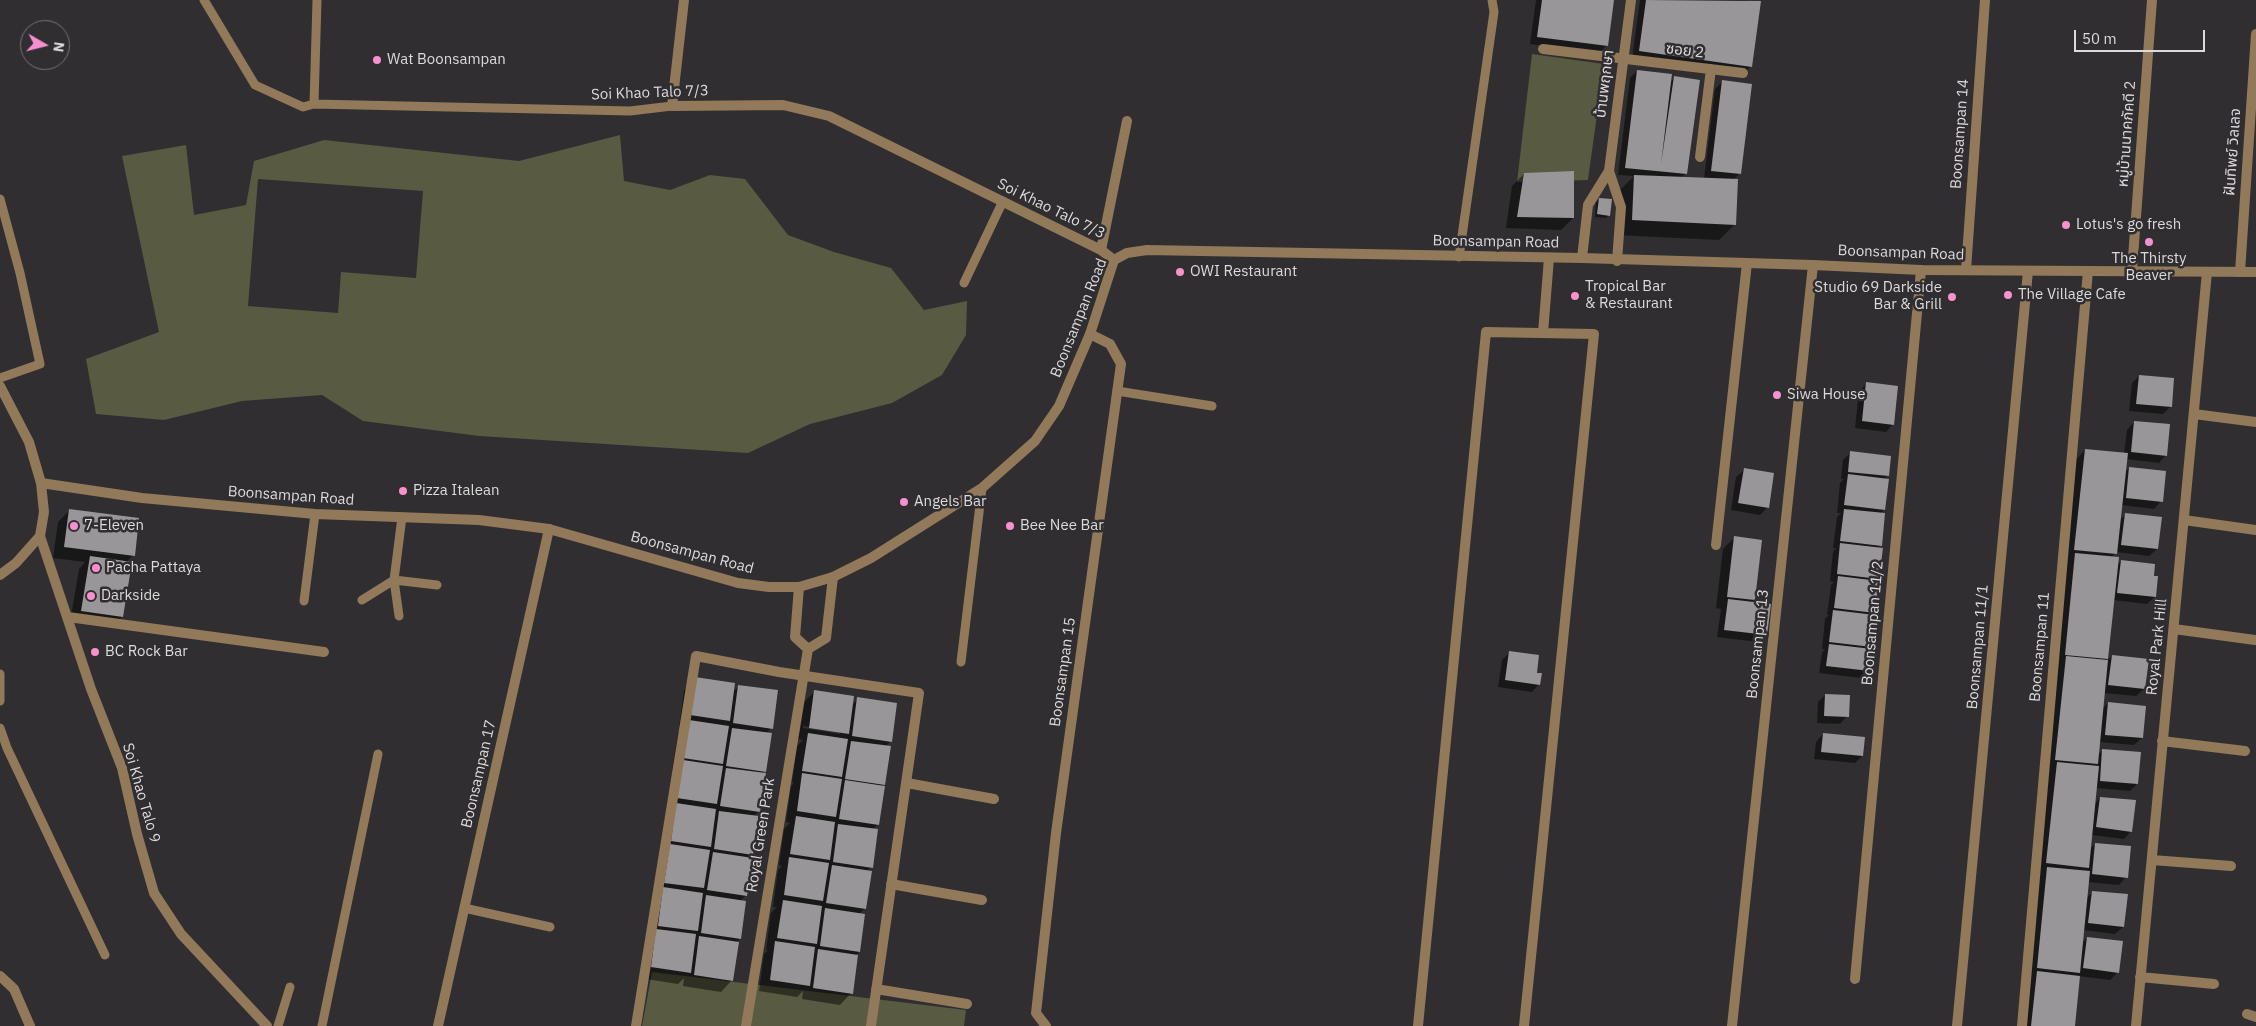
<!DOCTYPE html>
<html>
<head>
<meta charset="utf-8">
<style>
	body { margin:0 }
	#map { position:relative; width:2256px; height:1026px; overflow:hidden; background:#302e30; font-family:"IBM Plex Sans",sans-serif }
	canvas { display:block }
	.north { position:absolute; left:20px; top:20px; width:50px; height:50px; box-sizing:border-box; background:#302e30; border:1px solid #757375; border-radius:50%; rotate:98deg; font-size:14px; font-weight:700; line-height:20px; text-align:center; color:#dcdbdc }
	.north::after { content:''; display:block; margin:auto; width:18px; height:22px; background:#f790cf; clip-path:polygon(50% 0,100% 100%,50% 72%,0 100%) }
	.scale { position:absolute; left:2074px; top:30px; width:131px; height:22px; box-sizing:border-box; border:2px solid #dcdbdc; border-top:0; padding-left:6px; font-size:15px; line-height:18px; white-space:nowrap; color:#dcdbdc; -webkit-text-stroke:4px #302e30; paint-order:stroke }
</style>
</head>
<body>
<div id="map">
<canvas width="2256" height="1026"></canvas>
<div class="north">N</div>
<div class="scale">50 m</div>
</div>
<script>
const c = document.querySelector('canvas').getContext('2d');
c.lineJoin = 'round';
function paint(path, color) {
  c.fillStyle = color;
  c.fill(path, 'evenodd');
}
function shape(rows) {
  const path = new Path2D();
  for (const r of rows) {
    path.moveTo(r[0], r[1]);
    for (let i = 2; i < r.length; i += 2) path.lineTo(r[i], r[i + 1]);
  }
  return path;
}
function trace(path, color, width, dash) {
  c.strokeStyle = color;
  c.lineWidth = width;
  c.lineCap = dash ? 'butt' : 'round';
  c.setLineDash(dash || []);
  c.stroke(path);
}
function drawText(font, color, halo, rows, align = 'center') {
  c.font = font + ' "IBM Plex Sans","Noto Sans Thai",sans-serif';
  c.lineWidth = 5;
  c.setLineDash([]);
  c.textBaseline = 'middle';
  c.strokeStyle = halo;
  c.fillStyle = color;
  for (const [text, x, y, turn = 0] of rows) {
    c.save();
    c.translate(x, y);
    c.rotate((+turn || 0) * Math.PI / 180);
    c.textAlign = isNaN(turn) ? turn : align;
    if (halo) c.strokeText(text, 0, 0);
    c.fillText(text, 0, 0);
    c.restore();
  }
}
paint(shape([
	[1532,54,1604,64,1588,180,1517,182],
	[620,135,624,181,670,190,710,175,745,179,788,235,834,252,891,268,924,310,967,301,966,335,942,375,892,403,810,424,748,453,479,436,363,421,322,395,242,401,164,420,96,414,86,359,159,332,122,156,186,145,194,215,246,205,254,161,324,140,519,161],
	[258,179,423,191,416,278,341,272,338,313,248,306],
	[652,972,966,1010,964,1026,642,1026]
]), '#585a41');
paint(shape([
	[1536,0,1613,0,1607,45,1599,53,1530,44],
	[1640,0,1742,0,1759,2,1751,66,1743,74,1632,59],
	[1637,71,1670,82,1674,78,1686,173,1681,178,1704,179,1715,89,1723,81,1739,174,1733,180,1734,225,1719,240,1617,235,1619,191,1634,176,1618,175,1630,78],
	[1524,174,1573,218,1561,230,1506,228,1512,186],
	[1600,199,1609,215,1606,218,1595,217,1596,202],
	[2139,376,2170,407,2163,414,2129,411,2132,383],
	[1866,384,1893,424,1886,432,1855,428,1859,391],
	[2134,422,2166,455,2159,463,2126,459,2124,473,2129,468,2161,501,2154,509,2121,505,2119,521,2125,515,2157,549,2149,556,2116,552,2111,558,2116,566,2121,561,2153,577,2155,597,2147,604,2113,600,2107,661,2112,656,2144,689,2136,696,2104,693,2102,709,2108,703,2142,738,2134,745,2099,742,2098,755,2103,750,2137,784,2130,791,2096,788,2094,804,2100,798,2131,831,2124,839,2091,835,2089,850,2095,844,2126,877,2119,885,2088,882,2086,898,2093,892,2123,927,2115,934,2083,930,2082,943,2087,938,2118,972,2110,980,2078,976,2073,1026,2018,1026,2070,466,2085,450,2124,454,2127,430],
	[1851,452,1887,476,1883,480,1884,510,1880,514,1881,545,1877,548,1878,578,1874,582,1874,612,1870,616,1871,646,1867,650,1869,670,1861,678,1819,673,1822,653,1825,649,1822,649,1825,619,1829,615,1827,615,1831,585,1834,582,1830,581,1833,552,1836,548,1833,548,1837,517,1841,513,1837,513,1840,483,1844,479,1841,479,1843,460],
	[1744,470,1768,507,1760,515,1731,510,1736,477],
	[69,511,133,555,126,563,122,617,110,628,70,622,79,569,85,562,53,558,58,522],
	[1734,538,1754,600,1751,603,1765,635,1758,642,1717,637,1721,609,1716,608,1723,549],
	[1509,653,1535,674,1539,684,1532,692,1498,687,1502,660],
	[696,678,733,692,739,686,771,728,766,734,765,771,762,774,759,811,753,817,752,854,748,858,746,895,740,901,740,939,735,943,732,980,721,992,683,986,684,978,678,984,640,978,672,773,674,770,672,770,678,733,683,727,679,727,684,690],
	[815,691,852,705,858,699,891,741,885,747,884,784,881,787,878,824,872,830,871,867,867,871,865,908,859,914,859,952,855,956,851,993,840,1005,802,999,803,991,797,997,759,991,764,954,768,950,766,950,771,913,777,907,773,907,778,870,782,866,779,865,784,829,790,823,786,822,791,786,794,783,792,782,797,746,803,740,798,739,803,703],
	[803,726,840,731,840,734,803,728],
	[1825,695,1847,716,1840,724,1817,723,1818,702],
	[1823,734,1862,756,1855,763,1814,759,1816,742]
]), '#0007');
paint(shape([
	[1542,0,1614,0,1608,46,1537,37],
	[1646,0,1761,1,1752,67,1639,51],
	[1637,70,1672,74,1661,164,1674,76,1700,80,1687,174,1625,168],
	[1722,80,1752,84,1741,174,1711,171],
	[1574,171,1574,218,1517,217,1524,173],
	[1634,175,1738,179,1736,225,1632,220],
	[1599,198,1612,199,1610,216,1597,214],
	[2139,375,2174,378,2172,407,2136,404],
	[1866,382,1898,386,1894,425,1862,421],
	[2134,421,2170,424,2167,456,2131,452],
	[2085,449,2128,453,2117,554,2074,550],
	[1850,451,1891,456,1889,476,1848,472],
	[2129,467,2166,471,2163,502,2126,498],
	[1744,468,1774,473,1769,508,1738,503],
	[1848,474,1889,479,1885,510,1844,505],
	[69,509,139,518,135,556,64,547],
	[1844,509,1885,513,1882,546,1840,541],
	[2125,513,2162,517,2158,549,2121,545],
	[1734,536,1762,540,1755,600,1727,597],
	[1840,543,1883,548,1879,579,1837,574],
	[2075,553,2119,557,2108,659,2065,655],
	[90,556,132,562,123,617,81,611],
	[2121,560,2155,564,2154,576,2158,576,2156,597,2117,593],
	[1838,576,1879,581,1875,613,1834,608],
	[1728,599,1771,604,1767,635,1724,630],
	[1833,610,1875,615,1872,647,1829,642],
	[1829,644,1872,649,1870,671,1826,666],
	[1509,651,1539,655,1537,673,1542,673,1540,685,1505,680],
	[2112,655,2149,659,2145,689,2108,685],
	[2066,656,2108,660,2098,764,2055,760],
	[695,677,735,683,730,721,690,715],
	[738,685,778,690,773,729,733,723],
	[814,690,854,696,849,734,809,728],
	[1825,694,1850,695,1849,717,1824,716],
	[857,697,897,703,892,742,852,736],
	[2108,702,2146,706,2143,738,2105,735],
	[689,720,729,726,723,764,683,758],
	[732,728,772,733,766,772,726,766],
	[808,733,848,739,842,777,802,771],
	[1823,733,1865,737,1863,756,1821,752],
	[851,741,891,746,885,785,845,779],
	[2102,749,2141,752,2138,784,2100,781],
	[683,760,723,766,717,804,677,798],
	[2057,762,2099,766,2089,868,2046,863],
	[726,768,766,773,760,812,720,806],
	[802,773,842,779,836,817,797,811],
	[845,780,885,786,879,825,839,819],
	[2100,797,2136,800,2132,832,2096,827],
	[676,803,716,809,711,847,671,841],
	[719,811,759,816,753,855,714,849],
	[796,816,835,822,830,860,790,854],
	[838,824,878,829,873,868,833,862],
	[2095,843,2131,846,2128,878,2092,874],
	[670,844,710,850,704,888,664,883],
	[713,852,753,858,747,896,707,890],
	[789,857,829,863,823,901,784,895],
	[832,865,872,871,866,909,826,903],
	[2047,867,2090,871,2080,973,2037,968],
	[663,887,703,893,698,931,658,926],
	[2092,891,2128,894,2124,927,2088,923],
	[706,895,746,901,741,939,701,933],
	[783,900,822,906,817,944,777,938],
	[825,908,865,914,860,952,820,946],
	[656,929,696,934,691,973,651,967],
	[699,936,739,942,733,981,694,975],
	[2087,937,2123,941,2119,973,2083,968],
	[775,941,815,947,810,986,770,980],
	[818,949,858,955,853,994,813,988],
	[2037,971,2080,976,2075,1026,2031,1026]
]), '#999699');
trace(shape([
	[204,0,255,85,303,107,314,104,630,111,672,106],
	[314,104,317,0],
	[0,199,20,273,40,364,0,378],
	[1459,257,1494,12,1492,0],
	[964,283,1003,201],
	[1117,391,1212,406],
	[362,600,394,580,437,585],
	[304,601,315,514],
	[399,616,394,580,402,517],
	[961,662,982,488],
	[0,674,0,701],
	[0,728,7,748,105,955],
	[464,908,550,927],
	[278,1026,290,987],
	[322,1026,378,754]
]), '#91795a', 9);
trace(shape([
	[684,0,672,106,783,105,829,116,1101,250,1114,260],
	[1543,49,1743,73],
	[1700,157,1711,69],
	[1101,250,1127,121],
	[1582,258,1588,205,1609,171],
	[1617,261,1621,207,1609,171,1631,0],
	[1966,270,1985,0],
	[2132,271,2152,0],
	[2240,272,2256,34],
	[1543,333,1549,258],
	[2194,414,2256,422],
	[2184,520,2256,530],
	[40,536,91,689,122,768,137,834,154,893,181,934,267,1026],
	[1716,545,1747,263],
	[799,587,795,637,808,649],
	[68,617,324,652],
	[2174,629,2255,640],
	[808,649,826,638,833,577],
	[2162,741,2245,751],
	[907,783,994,799],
	[2152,860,2231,866],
	[891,884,982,900],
	[0,976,14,989,30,1026],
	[2140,977,2214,984],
	[1855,979,1921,270],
	[876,989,967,1004],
	[2247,1014,2256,1017],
	[438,1026,549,529],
	[636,1026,696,656,779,672,919,693,871,1026],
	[746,1026,808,649],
	[1046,1026,1036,1013,1056,833,1121,364,1110,344,1090,334],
	[1418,1026,1486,332,1594,334,1524,1026],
	[1732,1026,1813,265],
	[1957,1026,2028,271],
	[2022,1026,2088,271],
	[2136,1026,2207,272]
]), '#91795a', 10);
trace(shape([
	[0,386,29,442,41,483,44,512,40,536,16,563,0,575],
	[41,483,142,498,315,514,479,520,549,529,738,583,769,587,799,587,833,577,871,558,982,488,1035,441,1059,406,1090,334,1114,260,1127,253,1147,250,1582,258,1813,265,1921,270,2256,272]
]), '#91795a', 10);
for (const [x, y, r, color] of [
	[377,60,5,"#f790cf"],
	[2066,225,5,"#f790cf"],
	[2149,242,5,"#f790cf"],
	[1180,272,5,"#f790cf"],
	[2008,295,5,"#f790cf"],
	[1575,296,5,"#f790cf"],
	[1952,297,5,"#f790cf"],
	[1777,395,5,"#f790cf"],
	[403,491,5,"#f790cf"],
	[904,502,5,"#f790cf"],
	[74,526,5,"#f790cf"],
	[1010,526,5,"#f790cf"],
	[96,568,5,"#f790cf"],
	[91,596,5,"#f790cf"],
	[95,652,5,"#f790cf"]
]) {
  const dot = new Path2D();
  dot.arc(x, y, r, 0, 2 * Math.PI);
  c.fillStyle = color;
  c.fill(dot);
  trace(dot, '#302e30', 2);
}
drawText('15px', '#dcdbdc', '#302e30', [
	["ซอย 2",1685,51,7],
	["บ้านพฤกษา",1605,84,-83],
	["Soi Khao Talo 7/3",650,93,-2],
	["Boonsampan 14",1960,134,-86],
	["หมู่บ้านนาคภัคดี 2",2127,134,-86],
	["ฝันทิพย์ วิลเลจ",2233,152,-86],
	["Soi Khao Talo 7/3",1051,209,26],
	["Boonsampan Road",1496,242,1],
	["Boonsampan Road",1901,253,2],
	["Boonsampan Road",1079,318,-68],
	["Boonsampan Road",291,496,4],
	["Boonsampan Road",692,553,15],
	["Boonsampan 11/2",1873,623,-85],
	["Boonsampan 13",1758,644,-84],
	["Boonsampan 11/1",1978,647,-85],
	["Boonsampan 11",2040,647,-85],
	["Royal Park Hill",2157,647,-84],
	["Boonsampan 15",1063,672,-82],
	["Boonsampan 17",479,774,-77],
	["Soi Khao Talo 9",141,793,74],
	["Royal Green Park",761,835,-81]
]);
drawText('15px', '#dcdbdc', '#302e30', [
	["Wat Boonsampan",387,60],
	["Lotus's go fresh",2076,225],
	["The Thirsty",2149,259,"center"],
	["Beaver",2149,276,"center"],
	["OWI Restaurant",1190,272],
	["Tropical Bar",1585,287],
	["& Restaurant",1585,304],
	["Studio 69 Darkside",1942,288,"right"],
	["Bar & Grill",1942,305,"right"],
	["The Village Cafe",2018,295],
	["Siwa House",1787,395],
	["Pizza Italean",413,491],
	["Angels Bar",914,502],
	["7-Eleven",84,526],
	["Bee Nee Bar",1020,526],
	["Pacha Pattaya",106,568],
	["Darkside",101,596],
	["BC Rock Bar",105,652]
], 'left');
</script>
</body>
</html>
